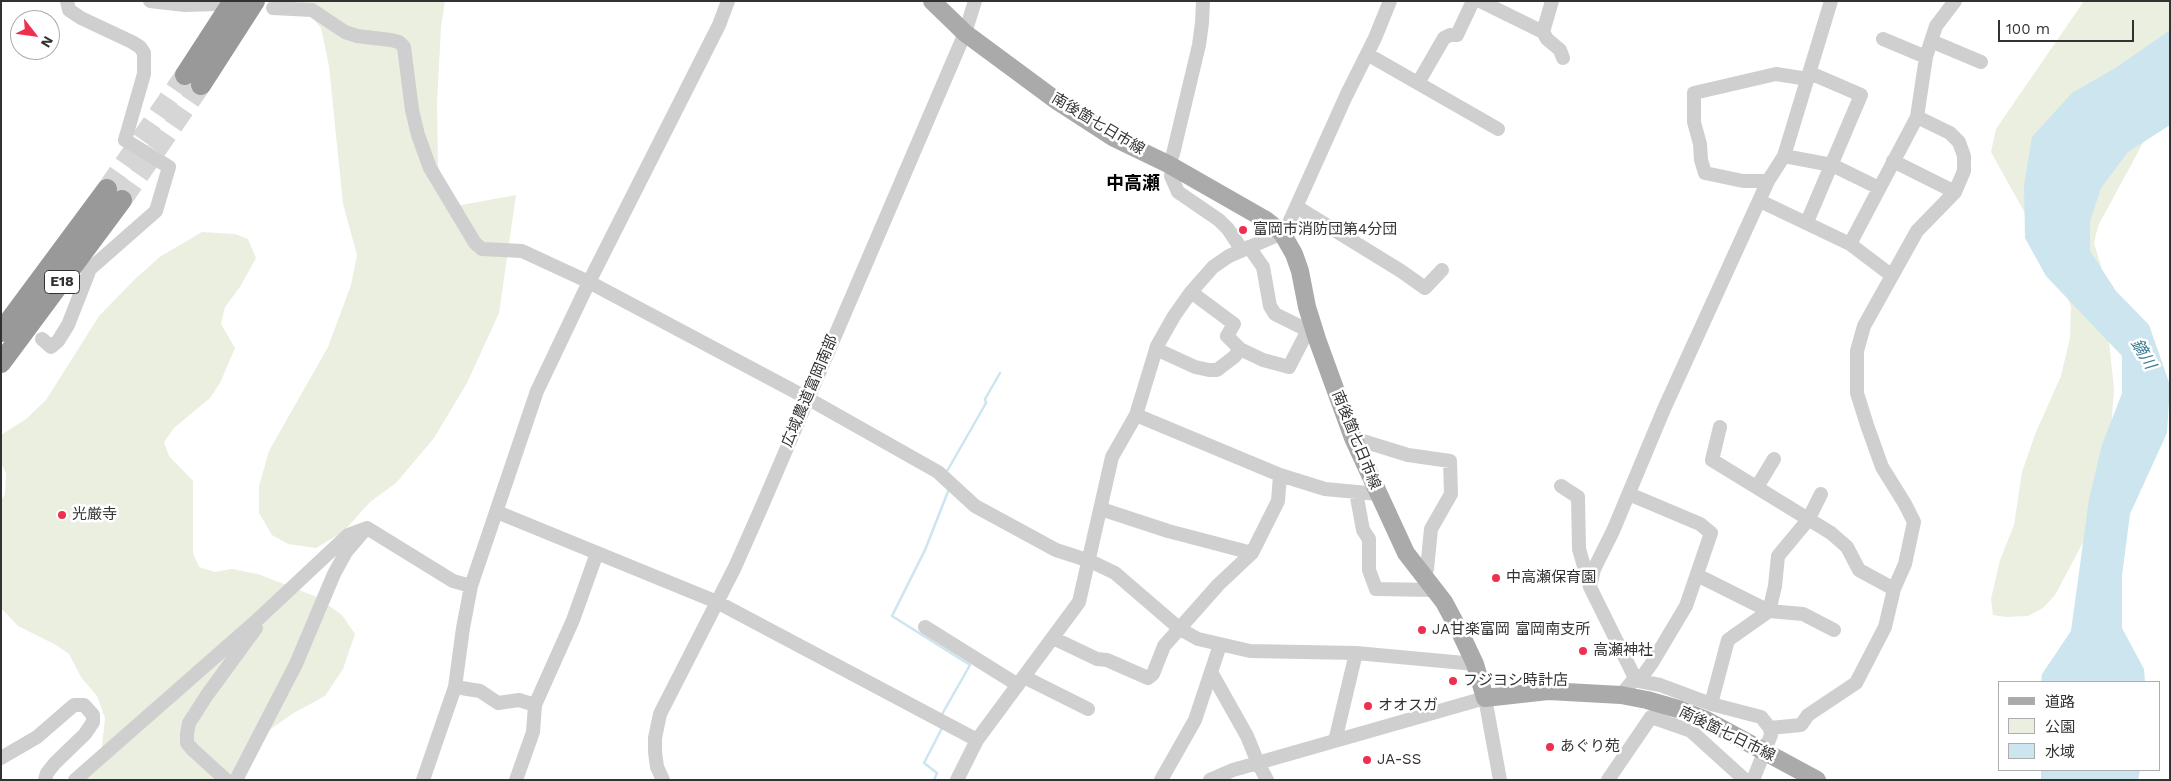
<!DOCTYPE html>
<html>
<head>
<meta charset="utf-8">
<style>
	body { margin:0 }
	#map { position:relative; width:2171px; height:781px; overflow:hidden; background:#fff; font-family:"Work Sans","Noto Sans JP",sans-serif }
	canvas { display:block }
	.frame { position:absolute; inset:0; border:2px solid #323232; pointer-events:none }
	.legend { position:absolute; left:1998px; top:681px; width:162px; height:90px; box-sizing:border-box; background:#fff; border:1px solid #adadad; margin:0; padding:6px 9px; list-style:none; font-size:15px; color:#323232 }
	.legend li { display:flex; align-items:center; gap:10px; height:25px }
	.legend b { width:25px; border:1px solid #adadad }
	.north { position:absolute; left:10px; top:10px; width:50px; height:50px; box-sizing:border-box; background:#fff; border:1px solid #adadad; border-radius:50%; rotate:120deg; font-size:14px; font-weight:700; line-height:20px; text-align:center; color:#323232 }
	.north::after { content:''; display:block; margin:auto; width:18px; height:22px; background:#ef2e50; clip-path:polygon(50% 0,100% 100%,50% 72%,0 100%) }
	.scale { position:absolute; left:1998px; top:20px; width:136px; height:22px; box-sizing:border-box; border:2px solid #323232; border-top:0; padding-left:6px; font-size:15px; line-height:18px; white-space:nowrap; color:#323232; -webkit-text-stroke:4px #fff; paint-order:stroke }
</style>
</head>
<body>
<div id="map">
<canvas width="2171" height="781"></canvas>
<div class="frame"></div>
<ul class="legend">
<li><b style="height:6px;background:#aaa"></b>道路</li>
<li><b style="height:14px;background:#eaefe0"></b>公園</li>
<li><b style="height:14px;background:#cce5ef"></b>水域</li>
</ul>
<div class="north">N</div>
<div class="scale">100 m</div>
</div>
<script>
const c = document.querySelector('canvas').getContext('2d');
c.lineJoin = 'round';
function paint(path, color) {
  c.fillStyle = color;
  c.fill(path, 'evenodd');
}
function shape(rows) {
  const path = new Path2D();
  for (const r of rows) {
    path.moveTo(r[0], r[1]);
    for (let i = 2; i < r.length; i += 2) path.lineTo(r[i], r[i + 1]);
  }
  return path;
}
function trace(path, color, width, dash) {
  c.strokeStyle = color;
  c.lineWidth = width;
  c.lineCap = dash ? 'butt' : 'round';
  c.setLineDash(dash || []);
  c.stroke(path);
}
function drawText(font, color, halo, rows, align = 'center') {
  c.font = font + ' "Work Sans","Noto Sans JP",sans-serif';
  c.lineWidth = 5;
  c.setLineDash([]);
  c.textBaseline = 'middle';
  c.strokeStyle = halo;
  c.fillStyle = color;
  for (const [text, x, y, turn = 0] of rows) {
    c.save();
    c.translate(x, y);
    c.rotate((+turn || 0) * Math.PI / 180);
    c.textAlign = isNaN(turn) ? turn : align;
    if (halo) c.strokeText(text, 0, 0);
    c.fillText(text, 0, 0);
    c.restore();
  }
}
paint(shape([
	[299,1,445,1,441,27,437,104,438,165,450,207,516,195,499,313,467,383,434,438,396,483,370,502,343,532,316,548,288,544,272,535,259,513,259,486,269,451,328,347,351,285,357,255,343,204,329,66,321,28],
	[2084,1,2170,1,2170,93,2098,226,2094,243,2101,266,2114,389,2108,476,2095,520,2055,595,2043,608,2028,616,2006,617,1993,615,1991,599,2000,560,2014,525,2022,472,2036,432,2061,376,2070,338,2071,307,2060,276,1991,152,1996,129],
	[202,232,235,234,248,239,256,258,240,287,225,307,221,324,235,348,220,383,210,398,174,428,164,442,169,456,193,481,193,553,199,567,215,572,232,569,258,574,317,597,342,615,355,634,343,669,325,696,292,714,268,731,242,780,81,780,102,747,105,718,97,696,81,677,69,654,56,645,18,626,1,608,1,501,5,494,6,473,1,463,1,435,26,419,46,400,99,316,135,279,161,256]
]), '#eaefe0');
paint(shape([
	[2170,30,2170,125,2128,152,2101,188,2090,221,2090,251,2116,291,2149,325,2170,385,2167,433,2130,514,2122,576,2122,628,2144,669,2145,682,2041,682,2042,674,2071,631,2089,499,2102,445,2122,393,2122,356,2046,276,2025,238,2024,185,2032,137,2072,93,2117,67],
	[2041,770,2140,770,2138,780,2041,780]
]), '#cce5ef');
trace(shape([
	[946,473,986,403,985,399,1000,373],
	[941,716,970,665,892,616,925,550,949,489],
	[934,780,937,773,924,763,942,728]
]), '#cce5ef', 2.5);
trace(shape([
	[107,189,185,75],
	[122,200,201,85]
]), '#d6d6d6', 20, [20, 10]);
trace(shape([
	[150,1,185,5,216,4],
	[1480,1,1543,32,1547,39,1560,50,1563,58],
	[273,8,312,10,345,32,357,36,391,40,399,42,404,47,412,110,418,135,430,168,475,243,482,249,522,251,589,282,807,398,938,472,975,506,1056,550,1090,561,1115,573,1180,629,1198,639,1250,651,1356,653,1475,664],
	[1543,32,1552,1],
	[1883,39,1926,57],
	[1931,41,1981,62],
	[1367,54,1498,129],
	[1418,83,1444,38,1450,35,1457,35,1473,1],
	[1784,156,1832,165,1879,188],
	[1893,161,1955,192],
	[1168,164,1173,154,1199,45,1202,23,1203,1],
	[1173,167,1171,176,1178,192,1219,220,1228,229,1242,250],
	[1768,181,1743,181,1705,173,1701,160,1700,144,1694,122,1694,93,1776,74,1808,79],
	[1760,201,1850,244,1891,275],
	[1297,207,1401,271,1425,288,1442,270],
	[1807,222,1861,95,1810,73],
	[1850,244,1917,117],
	[1249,247,1263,267,1270,306,1275,314,1315,334],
	[1191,292,1234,324,1227,336,1240,349,1263,360,1289,367,1308,330],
	[42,339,51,347,58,341,68,325,90,269,156,211,169,167,125,140,144,74,144,53,140,47,132,42,81,18,69,10,67,1],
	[1156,349,1195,367,1209,370,1217,370,1234,357,1240,349],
	[1136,415,1280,475,1325,489,1378,494],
	[1720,427,1712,460,1831,533,1847,547,1859,570,1894,589],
	[1353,438,1408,455,1450,461,1451,494,1431,529,1427,569,1424,576],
	[1561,486,1578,497,1579,549,1590,587,1635,678,1621,695],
	[1757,487,1774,459],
	[1356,492,1363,530,1369,539,1369,570,1376,589,1435,590],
	[1629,494,1700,524,1711,533,1686,606,1652,663,1639,681,1635,678],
	[1101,509,1168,531,1252,553],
	[497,512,717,602,977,740],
	[367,528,453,581,471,586],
	[1697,575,1769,611,1803,614,1834,630],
	[1590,587,1594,569,1613,531,1664,409,1768,181,1784,156,1831,1],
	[925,627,1018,685],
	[1053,638,1097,659,1107,660,1148,678,1153,674,1164,646,1218,585,1252,553,1278,501,1280,475],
	[1211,672,1247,736,1258,763,1267,780],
	[1024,677,1088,709],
	[1639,681,1660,685,1711,704,1761,717,1770,728,1771,735,1753,780],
	[455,687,480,691,498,703,519,700,535,705],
	[1711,704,1728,640,1769,611,1775,586,1778,556,1808,520,1821,494],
	[1770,728,1801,725,1808,715,1856,683,1885,627,1894,589,1905,564,1914,522,1905,504,1882,467,1867,425,1857,393,1857,351,1864,326,1917,231,1955,192,1964,171,1964,156,1959,142,1950,133,1917,117,1926,57,1931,41,1936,26,1955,1],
	[1335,741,1356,653],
	[1,758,37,737,74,705,84,705,93,715,93,722,85,734,55,763,47,773,45,780],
	[75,780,255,622,348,535,367,528],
	[226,780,192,749,187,743,187,734,189,723,207,695,256,628],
	[236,780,296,664,334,574,346,552,363,532],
	[423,780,455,687,463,628,471,586,537,391,589,282,719,25,728,1],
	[516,780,533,732,535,705,573,620,597,553],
	[663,780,657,767,655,752,655,738,660,714,735,567,762,506,965,33,975,1],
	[957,780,977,740,1079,602,1112,457,1136,415,1157,346,1174,316,1191,292,1213,267,1229,256,1282,233,1288,225,1346,96,1375,38,1390,1],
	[1161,780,1195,720,1220,645],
	[1210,780,1233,770,1485,698,1500,780],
	[1608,780,1651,717,1691,731,1745,780]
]), '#cfcfcf', 14);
trace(shape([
	[932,1,965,33,1057,101,1114,138,1168,164,1266,220,1282,233,1294,254,1300,271,1307,307,1317,339,1353,438,1406,553,1444,602,1459,630,1475,664,1485,698,1548,691,1621,695,1647,700,1678,709,1706,720,1817,780]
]), '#aaa', 18);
trace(shape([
	[185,75,233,1],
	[201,85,255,1],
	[1,332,107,189],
	[1,363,122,200]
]), '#999', 20);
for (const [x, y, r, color] of [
	[1243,230,5,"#ef2e50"],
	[62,515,5,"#ef2e50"],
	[1496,578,5,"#ef2e50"],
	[1422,630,5,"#ef2e50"],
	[1583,651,5,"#ef2e50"],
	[1453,681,5,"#ef2e50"],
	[1368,706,5,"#ef2e50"],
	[1550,747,5,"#ef2e50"],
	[1367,760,5,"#ef2e50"]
]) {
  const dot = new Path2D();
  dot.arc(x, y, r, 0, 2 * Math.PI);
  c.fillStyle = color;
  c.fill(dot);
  trace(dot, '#fff', 2);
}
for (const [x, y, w] of [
	[62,282,35]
]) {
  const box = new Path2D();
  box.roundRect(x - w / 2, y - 11.5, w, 23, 4);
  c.fillStyle = '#fff';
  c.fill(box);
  trace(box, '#323232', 1);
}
drawText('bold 14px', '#323232', null, [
	["E18",62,282]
]);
drawText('15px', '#323232', '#fff', [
	["南後箇七日市線",1098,124,31],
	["広域農道富岡南部",810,391,-67],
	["南後箇七日市線",1356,440,68],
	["南後箇七日市線",1727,734,26]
]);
drawText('15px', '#323232', '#fff', [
	["富岡市消防団第4分団",1253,230],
	["光厳寺",72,515],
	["中高瀬保育園",1506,578],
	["JA甘楽富岡 富岡南支所",1432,630],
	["高瀬神社",1593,651],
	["フジヨシ時計店",1463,681],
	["オオスガ",1378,706],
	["あぐり苑",1560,747],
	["JA-SS",1377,760]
], 'left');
drawText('italic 16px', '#387a93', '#fff', [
	["鏑川",2143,354,59]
]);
drawText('bold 18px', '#000', '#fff', [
	["中高瀬",1133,184]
]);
</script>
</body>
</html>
